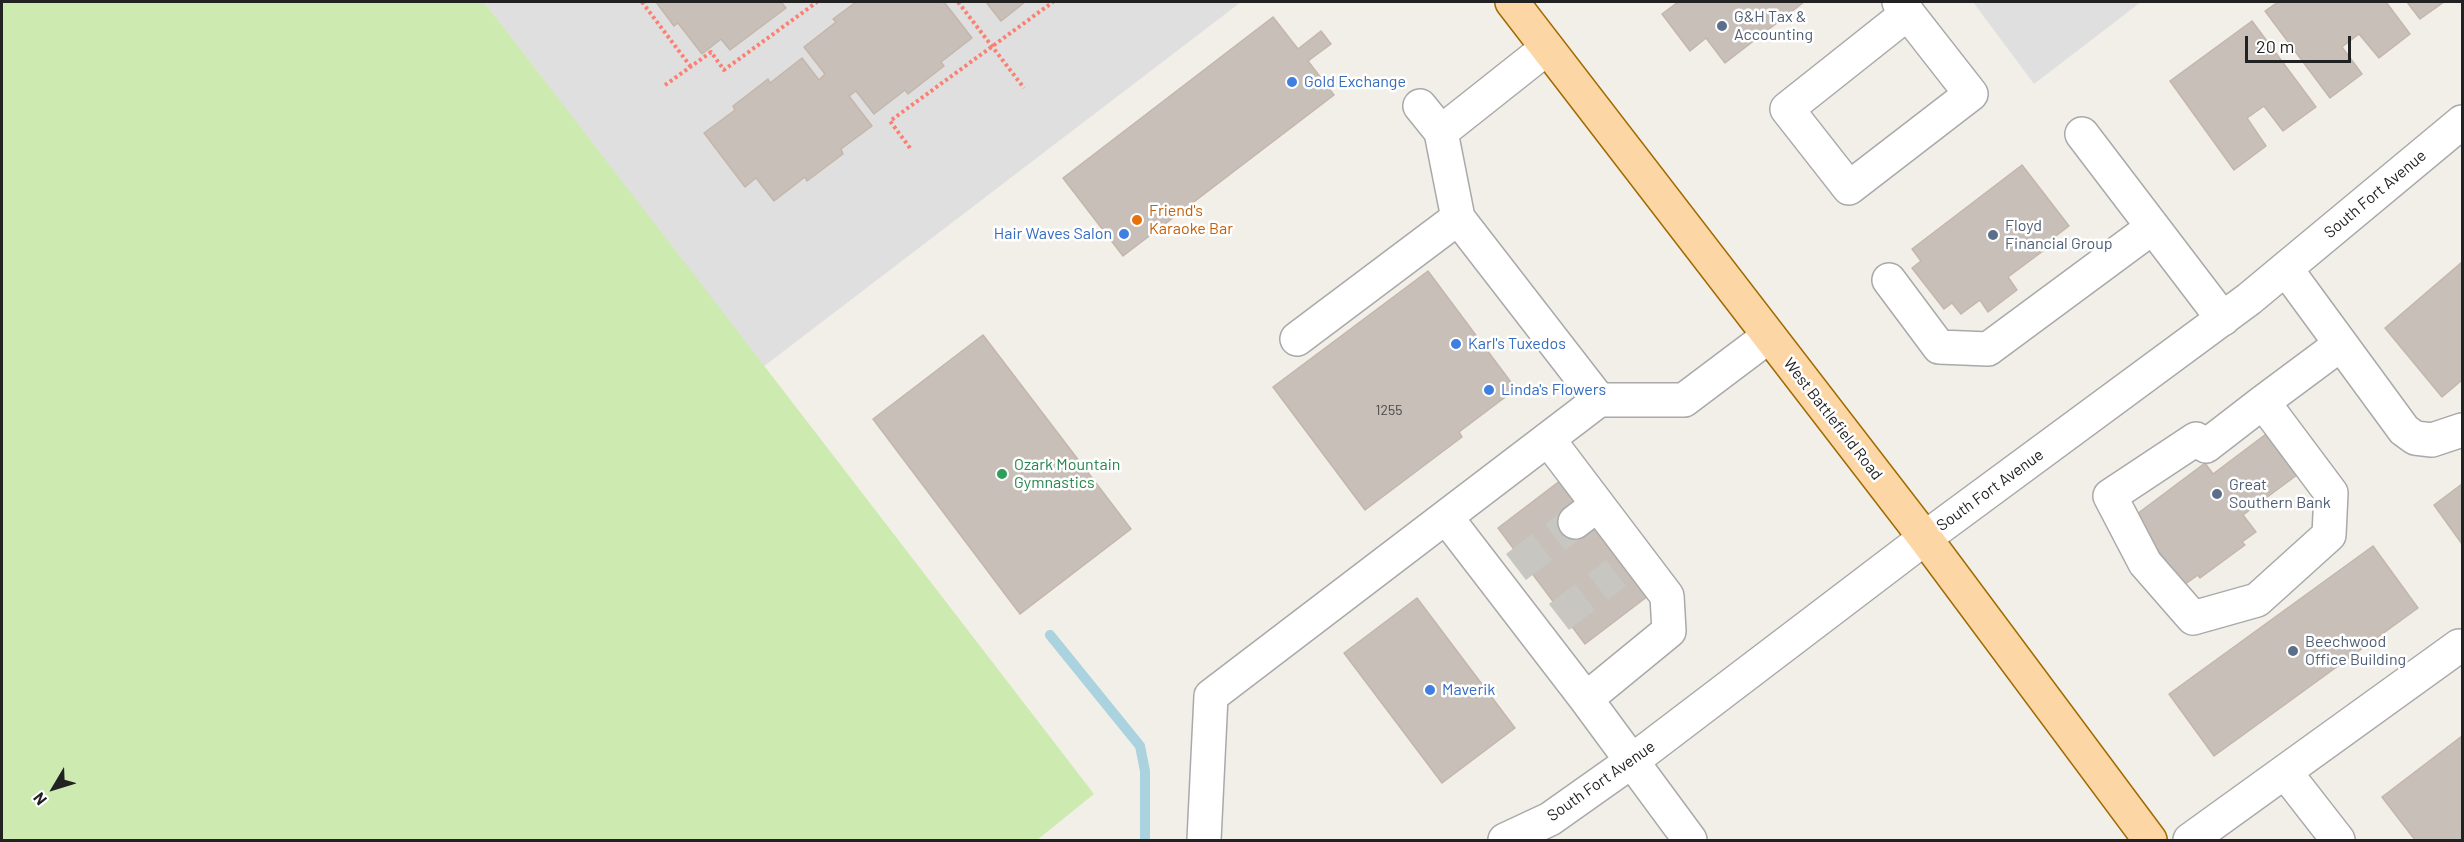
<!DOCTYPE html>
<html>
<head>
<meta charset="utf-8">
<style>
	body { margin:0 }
	#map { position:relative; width:2464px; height:842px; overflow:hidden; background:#f2efe9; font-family:Barlow,sans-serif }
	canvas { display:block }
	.frame { position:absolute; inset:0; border:3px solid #222; pointer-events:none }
	.north { position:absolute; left:24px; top:758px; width:60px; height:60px; -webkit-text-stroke:4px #fff; paint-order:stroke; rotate:232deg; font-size:16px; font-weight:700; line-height:24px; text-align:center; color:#222 }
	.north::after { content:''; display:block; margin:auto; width:21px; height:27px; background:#222; clip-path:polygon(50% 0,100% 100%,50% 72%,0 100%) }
	.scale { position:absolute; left:2245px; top:36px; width:106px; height:27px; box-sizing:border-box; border:3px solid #222; border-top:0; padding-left:8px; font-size:18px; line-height:21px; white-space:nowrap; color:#222; -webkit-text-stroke:4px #fff; paint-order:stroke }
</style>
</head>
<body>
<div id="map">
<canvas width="2464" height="842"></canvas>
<div class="frame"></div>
<div class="north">N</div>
<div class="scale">20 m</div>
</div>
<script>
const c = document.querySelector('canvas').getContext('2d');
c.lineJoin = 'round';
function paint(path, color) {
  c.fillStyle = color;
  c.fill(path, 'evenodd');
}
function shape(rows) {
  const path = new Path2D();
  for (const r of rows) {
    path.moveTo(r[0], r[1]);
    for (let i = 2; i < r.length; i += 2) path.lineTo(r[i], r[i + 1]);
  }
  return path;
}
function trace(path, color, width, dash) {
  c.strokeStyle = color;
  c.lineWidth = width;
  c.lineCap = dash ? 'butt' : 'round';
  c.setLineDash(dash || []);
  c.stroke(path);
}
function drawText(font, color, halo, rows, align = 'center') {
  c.font = font + ' Barlow,sans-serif';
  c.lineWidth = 5;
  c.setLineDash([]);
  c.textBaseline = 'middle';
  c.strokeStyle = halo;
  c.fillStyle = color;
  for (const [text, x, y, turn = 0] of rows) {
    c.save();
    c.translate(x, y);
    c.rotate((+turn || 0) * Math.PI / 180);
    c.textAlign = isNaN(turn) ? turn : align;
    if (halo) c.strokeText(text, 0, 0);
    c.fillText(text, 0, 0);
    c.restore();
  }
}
paint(shape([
	[484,2,1241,2,763,367],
	[1973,2,2141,2,2034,84]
]), '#e0dfdf');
paint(shape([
	[2,2,484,2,1094,794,1037,840,2,840]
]), '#cdebb0');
trace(shape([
	[1050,635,1140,746,1145,771,1145,840]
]), '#aad3df', 10);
const building = shape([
	[656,2,781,2,786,8,730,50,721,39,702,54,678,23,674,26,656,2],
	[856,2,944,2,972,38,941,62,944,66,908,94,905,90,874,114,856,91,849,96,872,126,841,149,843,154,807,181,805,177,774,201,756,178,745,187,704,133,735,110,733,106,768,79,770,83,802,58,819,80,825,74,804,47,836,22,833,19,856,2],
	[986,2,1025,2,1001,21,986,2],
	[1678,2,1804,2,1725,63,1706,38,1690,51,1662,14,1678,2],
	[2278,2,2386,2,2410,34,2379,58,2359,34,2342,47,2362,74,2330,98,2265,11,2278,2],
	[2407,2,2444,2,2420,19,2407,2],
	[1273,17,1298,49,1321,31,1331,44,1308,61,1334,95,1123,256,1063,178,1273,17],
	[2252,21,2316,107,2283,131,2264,106,2247,118,2266,146,2234,170,2170,81,2252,21],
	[2022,165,2069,226,2044,245,2047,248,2008,277,2017,290,1988,312,1980,300,1961,314,1952,303,1944,309,1912,268,1921,261,1912,249,2022,165],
	[2462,262,2462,380,2442,397,2385,328,2462,262],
	[1428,271,1516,389,1459,432,1462,437,1365,510,1273,387,1428,271],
	[983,335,1131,529,1020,614,873,419,983,335],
	[2270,431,2301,472,2243,515,2256,532,2242,542,2245,545,2200,578,2198,575,2184,585,2133,517,2205,463,2213,474,2270,431],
	[1561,480,1648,596,1585,644,1498,528,1561,480],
	[2462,484,2462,544,2434,505,2462,484],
	[2373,546,2418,608,2214,756,2169,694,2373,546],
	[1417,598,1515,728,1442,783,1344,653,1417,598],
	[2462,736,2462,840,2415,840,2382,797,2462,736]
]);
paint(building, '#c7bfb8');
trace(building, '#c4b6ab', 1.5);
trace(shape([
	[1516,567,1575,522],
	[1559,617,1616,573]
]), '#c8c6c1', 33, [33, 16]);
const minor = shape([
	[1899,2,1971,94,1849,188,1787,109,1908,13],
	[1420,106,1441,132,1458,218],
	[1441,132,1547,48],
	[2082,134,2223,319],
	[2286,269,2404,430,2415,438,2432,440,2462,430],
	[1889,280,1939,347,1988,349,2153,227],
	[1297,339,1458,218,1599,400],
	[2263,402,2331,493,2329,535,2257,600,2193,618,2145,563,2110,496,2196,439,2206,446,2263,402,2341,344],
	[1446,517,1586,699,1669,631,1667,596,1548,439],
	[1575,522,1597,505],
	[1586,699,1690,840],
	[2285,772,2338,840],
	[1204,840,1211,696,1599,400,1684,400,1769,336],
	[1505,840,1550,819,1632,761,1925,538,2249,299,2462,122],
	[2190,840,2459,646]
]);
const major = shape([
	[1512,2,1925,538,2150,840]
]);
trace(minor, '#a9a9a9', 36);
trace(major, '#a06b00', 36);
trace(shape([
	[642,2,691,67],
	[958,2,1024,88],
	[665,85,711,52,724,70,817,2],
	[910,148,890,121,1053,2]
]), '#fa8072', 4, [3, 3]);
trace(minor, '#fff', 33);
trace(major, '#fcd6a4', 33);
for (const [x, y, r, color] of [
	[1722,26,6,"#5c6f8a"],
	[1292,82,6,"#3f7fe0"],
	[1137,220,6,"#e8710a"],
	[1124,234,6,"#3f7fe0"],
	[1993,235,6,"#5c6f8a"],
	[1456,344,6,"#3f7fe0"],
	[1489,390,6,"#3f7fe0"],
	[1002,474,6,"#2e9e5b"],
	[2217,494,6,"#5c6f8a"],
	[2293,651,6,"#5c6f8a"],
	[1430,690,6,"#3f7fe0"]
]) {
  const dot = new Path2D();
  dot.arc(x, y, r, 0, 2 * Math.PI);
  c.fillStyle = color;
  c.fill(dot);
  trace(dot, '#fff', 2);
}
drawText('14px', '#4b4948', null, [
	["1255",1389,410]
]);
drawText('16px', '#4e5e75', '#fff', [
	["G&H Tax &",1734,17],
	["Accounting",1734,35],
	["Floyd",2005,226],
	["Financial Group",2005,244],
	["Great",2229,485],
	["Southern Bank",2229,503],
	["Beechwood",2305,642],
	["Office Building",2305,660]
], 'left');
drawText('16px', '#366cbe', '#fff', [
	["Gold Exchange",1304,82],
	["Hair Waves Salon",1112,234,"right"],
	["Karl's Tuxedos",1468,344],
	["Linda's Flowers",1501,390],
	["Maverik",1442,690]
], 'left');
drawText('16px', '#222', '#fff', [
	["South Fort Avenue",2375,194,-40],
	["West Battlefield Road",1833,419,52],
	["South Fort Avenue",1990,490,-36],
	["South Fort Avenue",1601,781,-35]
]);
drawText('16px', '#c56008', '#fff', [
	["Friend's",1149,211],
	["Karaoke Bar",1149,229]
], 'left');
drawText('16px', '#27864d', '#fff', [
	["Ozark Mountain",1014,465],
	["Gymnastics",1014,483]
], 'left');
</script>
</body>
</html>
